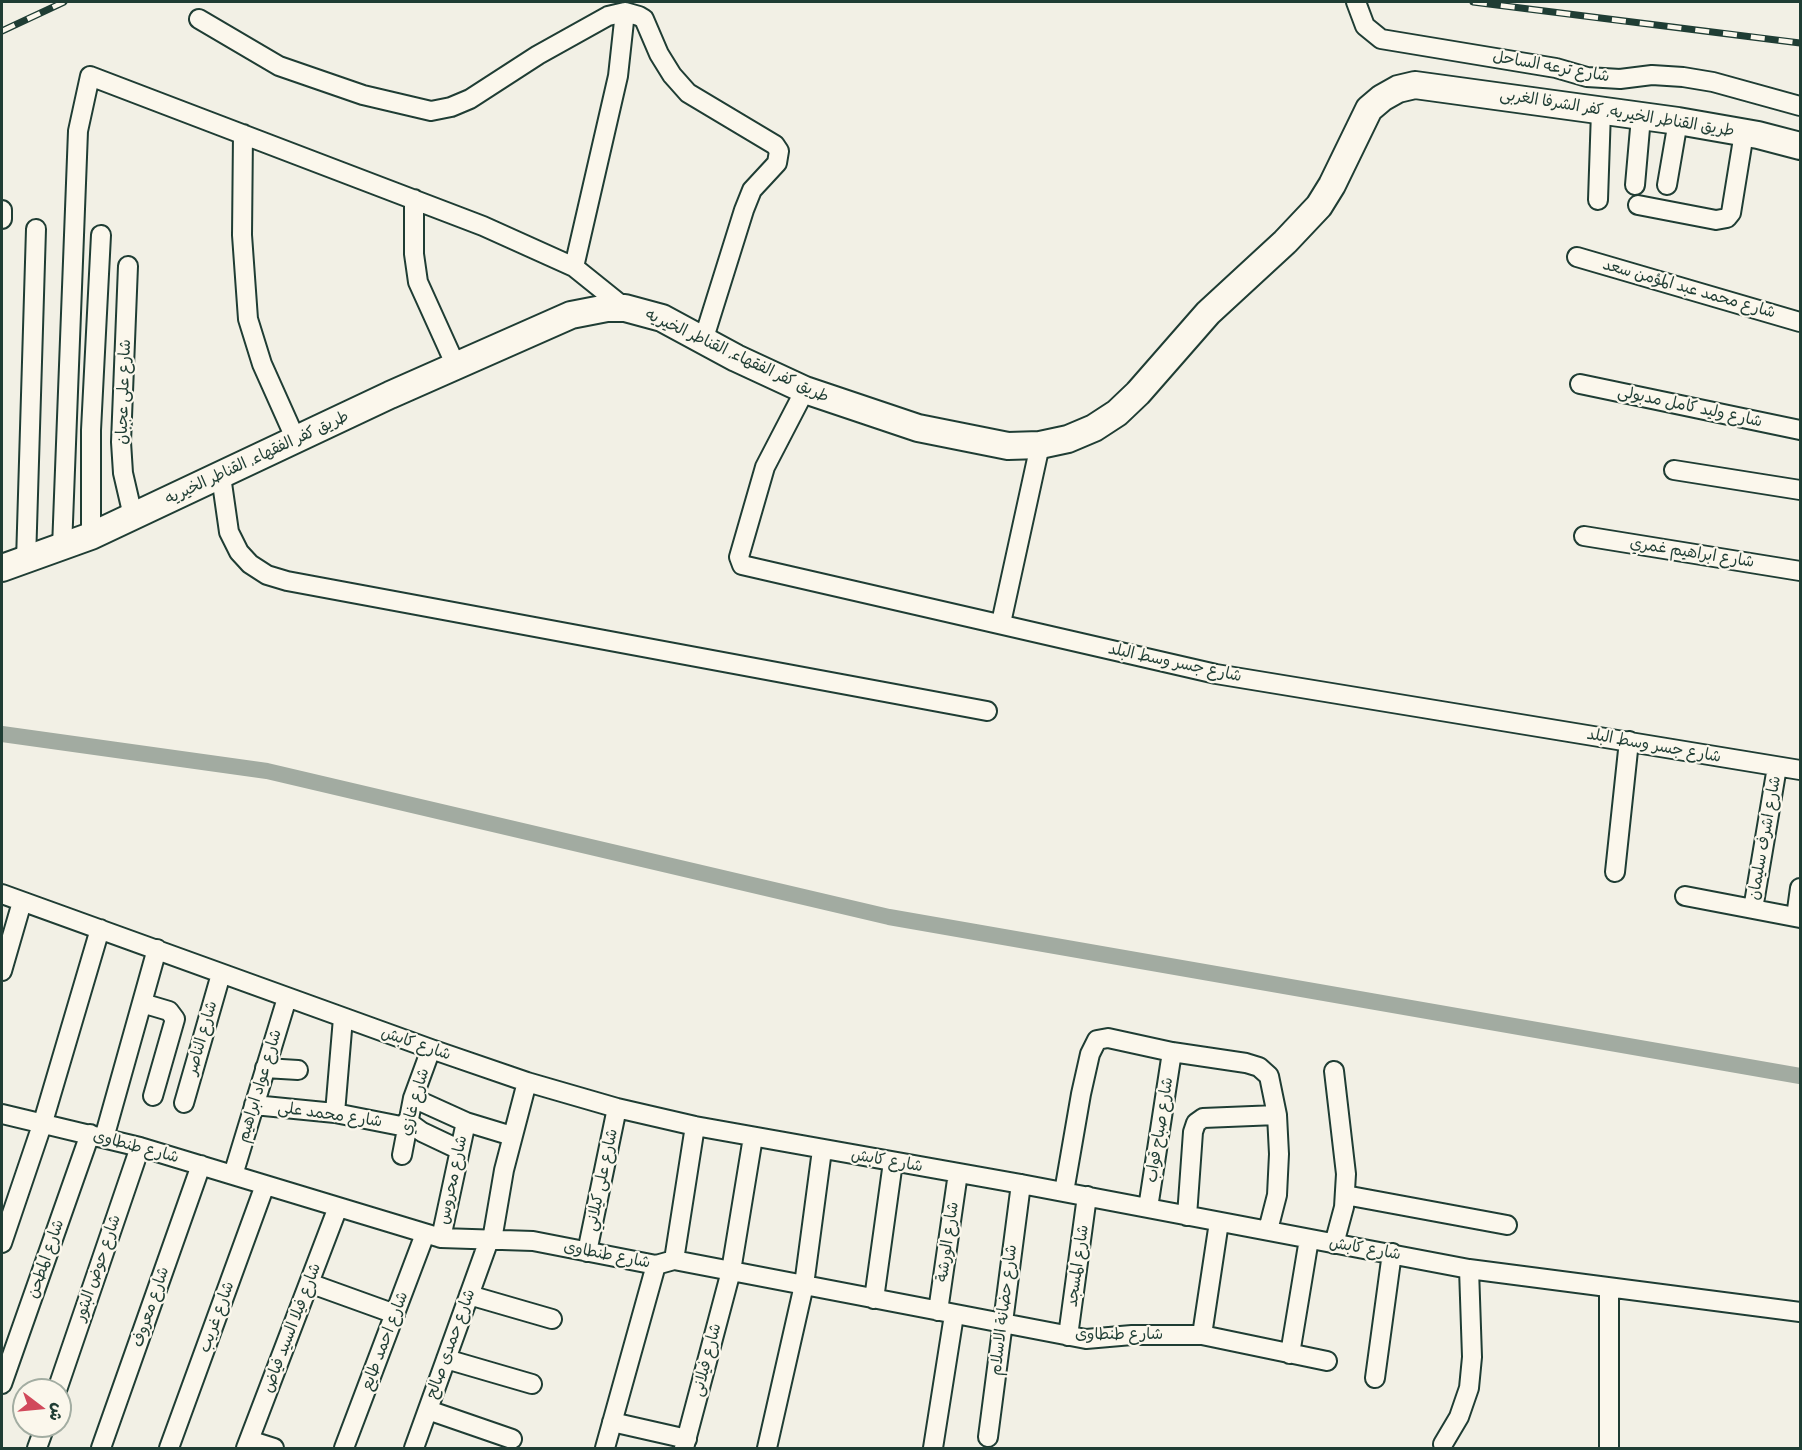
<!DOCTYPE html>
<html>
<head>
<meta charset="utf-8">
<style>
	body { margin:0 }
	#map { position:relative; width:1802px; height:1450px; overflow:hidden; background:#f2f0e5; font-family:"Patrick Hand","Playpen Sans Arabic",sans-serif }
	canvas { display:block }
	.frame { position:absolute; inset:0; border:3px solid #1f3d34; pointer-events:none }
	.north { position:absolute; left:12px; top:1378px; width:60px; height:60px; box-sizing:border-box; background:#fbf7ec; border:2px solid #a3ada2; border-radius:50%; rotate:106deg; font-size:16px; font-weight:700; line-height:24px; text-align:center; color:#1f3d34 }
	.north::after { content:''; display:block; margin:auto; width:21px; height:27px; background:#d1495b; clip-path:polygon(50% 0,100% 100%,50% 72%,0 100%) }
</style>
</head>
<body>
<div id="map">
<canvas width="1802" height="1450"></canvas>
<div class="frame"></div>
<div class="north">ش</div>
</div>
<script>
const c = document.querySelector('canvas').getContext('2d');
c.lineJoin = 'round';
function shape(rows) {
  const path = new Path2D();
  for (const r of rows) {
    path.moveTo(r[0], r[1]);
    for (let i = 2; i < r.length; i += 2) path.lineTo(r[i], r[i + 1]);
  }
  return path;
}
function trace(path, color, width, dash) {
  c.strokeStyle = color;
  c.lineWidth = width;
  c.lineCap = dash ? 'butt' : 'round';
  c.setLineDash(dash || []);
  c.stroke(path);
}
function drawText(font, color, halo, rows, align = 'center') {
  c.font = font + ' "Patrick Hand","Playpen Sans Arabic",sans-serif';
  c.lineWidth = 4.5;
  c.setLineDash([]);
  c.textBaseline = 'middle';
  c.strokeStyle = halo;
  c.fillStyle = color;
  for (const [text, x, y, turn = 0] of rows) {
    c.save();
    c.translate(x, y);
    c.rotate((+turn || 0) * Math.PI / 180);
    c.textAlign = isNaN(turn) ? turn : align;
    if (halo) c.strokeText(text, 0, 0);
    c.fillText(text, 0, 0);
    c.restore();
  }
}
trace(shape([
	[2,734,267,771,889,917,1800,1076]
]), '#a2aba1', 16);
const street = shape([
	[1356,2,1365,26,1381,39,1556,68,1587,77,1620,79,1652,75,1683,77,1713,82,1800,106],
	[199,19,279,66,363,95,431,111,451,107,470,99,538,55,608,16,625,12,639,16,644,19,659,54,672,75,688,93,775,145,779,151,777,163,752,190,744,210,703,341],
	[243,134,242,235,248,319,262,364,296,440],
	[1635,185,1641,117],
	[1667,185,1678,121],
	[414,199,414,254,418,282,456,366],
	[1598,200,1601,111],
	[1638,205,1716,220,1727,218,1731,213,1744,133],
	[2,219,2,210],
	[1577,257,1800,322],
	[128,266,121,442,123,473,133,516],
	[574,267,618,76,625,12],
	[1580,384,1800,430],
	[805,390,765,467,739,557,742,565,1216,674,1800,770],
	[1674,470,1800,490],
	[221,476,229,532,239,552,250,564,267,575,287,581,987,711],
	[91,536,91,430,101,235],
	[1584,536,1800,571],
	[62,548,78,131,90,76,483,226,574,267,625,308],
	[26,561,36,229],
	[1001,623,1040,445],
	[1615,872,1629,741],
	[2,894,431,1049,527,1082,617,1108,695,1126,1021,1184,1469,1269,1800,1312],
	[1685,896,1800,918],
	[1753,909,1777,767],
	[1796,917,1800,888],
	[2,971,22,902],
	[142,1003,169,1011,175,1019,153,1096],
	[265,1068,298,1070],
	[1334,1071,1346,1174,1344,1207,1334,1244],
	[413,1098,466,1122,512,1136],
	[184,1103,221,974],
	[254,1105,335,1113,406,1127],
	[335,1113,343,1018],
	[2,1114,140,1147,441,1238,533,1241,656,1265,674,1260,1086,1339,1132,1335,1202,1335,1327,1361],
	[407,1121,422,1132,460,1150],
	[104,1138,157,949],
	[402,1155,413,1098,431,1049],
	[233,1175,287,998],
	[1064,1192,1081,1094,1090,1054,1097,1040,1108,1038,1172,1052,1246,1063,1259,1067,1269,1076,1277,1115,1279,1154,1277,1195,1268,1230],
	[1345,1195,1507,1225],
	[1148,1208,1172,1052],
	[1187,1216,1193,1132,1196,1123,1203,1118,1277,1115],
	[441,1238,466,1122],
	[492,1240,504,1170,527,1082],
	[2,1243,43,1122,100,929],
	[587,1252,617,1108],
	[674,1260,695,1126],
	[309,1283,395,1314],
	[1609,1288,1609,1448],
	[469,1295,552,1319],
	[874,1299,893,1162],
	[938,1311,958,1173],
	[1202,1335,1219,1222],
	[1068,1336,1087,1196],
	[1290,1354,1309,1239],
	[446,1359,532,1384],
	[1375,1378,1392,1253],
	[2,1384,90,1134],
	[57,1390,140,1147],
	[428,1410,512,1439],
	[612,1422,687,1439],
	[988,1437,1021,1184],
	[249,1440,274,1448],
	[1443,1444,1459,1417,1469,1388,1472,1357,1469,1269],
	[37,1448,45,1426],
	[101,1448,201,1165],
	[169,1448,265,1185],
	[246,1448,338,1207],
	[344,1448,425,1234],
	[414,1448,489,1240],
	[605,1448,656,1265],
	[684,1448,731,1271,753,1137],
	[767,1448,804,1285,822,1150],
	[933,1448,954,1315]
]);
const secondary = shape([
	[2,568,91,536,390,395,571,315,607,308,625,308,662,318,736,358,805,390,918,428,1008,446,1040,445,1068,439,1094,428,1117,413,1138,393,1208,313,1285,242,1319,206,1332,185,1369,109,1382,98,1398,89,1415,85,1678,121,1758,135,1800,146]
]);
trace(street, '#1f3d34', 22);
trace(secondary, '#1f3d34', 30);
trace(street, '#fbf7ec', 18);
trace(secondary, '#fbf7ec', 26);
const rail = shape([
	[1473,2,1800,43],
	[2,31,64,2]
]);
trace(rail, '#1f3d34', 7);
trace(rail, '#fbf7ec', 4.5, [14]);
drawText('16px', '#1f3d34', '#fbf7ec', [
	["شارع ترعه الساحل",1551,67,10],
	["طريق القناطر الخيريه, كفر الشرفا الغربى",1617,113,9],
	["شارع محمد عبد المؤمن سعد",1689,289,16],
	["طريق كفر الفقهاء, القناطر الخيريه",737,356,25],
	["شارع على عجبان",124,392,-88],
	["شارع وليد كامل مدبولى",1690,407,12],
	["طريق كفر الفقهاء, القناطر الخيريه",257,458,-25],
	["شارع ابراهيم غمري",1692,553,9],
	["شارع جسر وسط البلد",1175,663,12],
	["شارع جسر وسط البلد",1654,746,10],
	["شارع اشرف سليمان",1765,838,-80],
	["شارع الناصر",202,1038,-74],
	["شارع كابش",416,1044,19],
	["شارع عواد ابراهيم",260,1086,-73],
	["شارع غازي",415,1102,-74],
	["شارع محمد على",330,1115,8],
	["شارع صباح قواب",1160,1130,-81],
	["شارع طنطاوى",136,1147,15],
	["شارع كابش",887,1161,10],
	["شارع محروس",453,1180,-78],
	["شارع على كيلاني",602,1180,-78],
	["شارع الورشة",948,1242,-82],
	["شارع كابش",1365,1249,10],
	["شارع طنطاوى",607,1255,11],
	["شارع المطحن",46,1259,-71],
	["شارع المسجد",1078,1266,-82],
	["شارع حوض البثور",98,1268,-71],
	["شارع معروف",151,1307,-71],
	["شارع حضانة الاسلام",1004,1310,-83],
	["شارع غريب",217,1317,-70],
	["شارع فيلا السيد فياض",292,1328,-69],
	["شارع طنطاوى",1119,1335],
	["شارع احمد طايع",385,1341,-69],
	["شارع حمدى صالح",451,1344,-70],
	["شارع فيلانى",707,1360,-75]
]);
</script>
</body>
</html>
